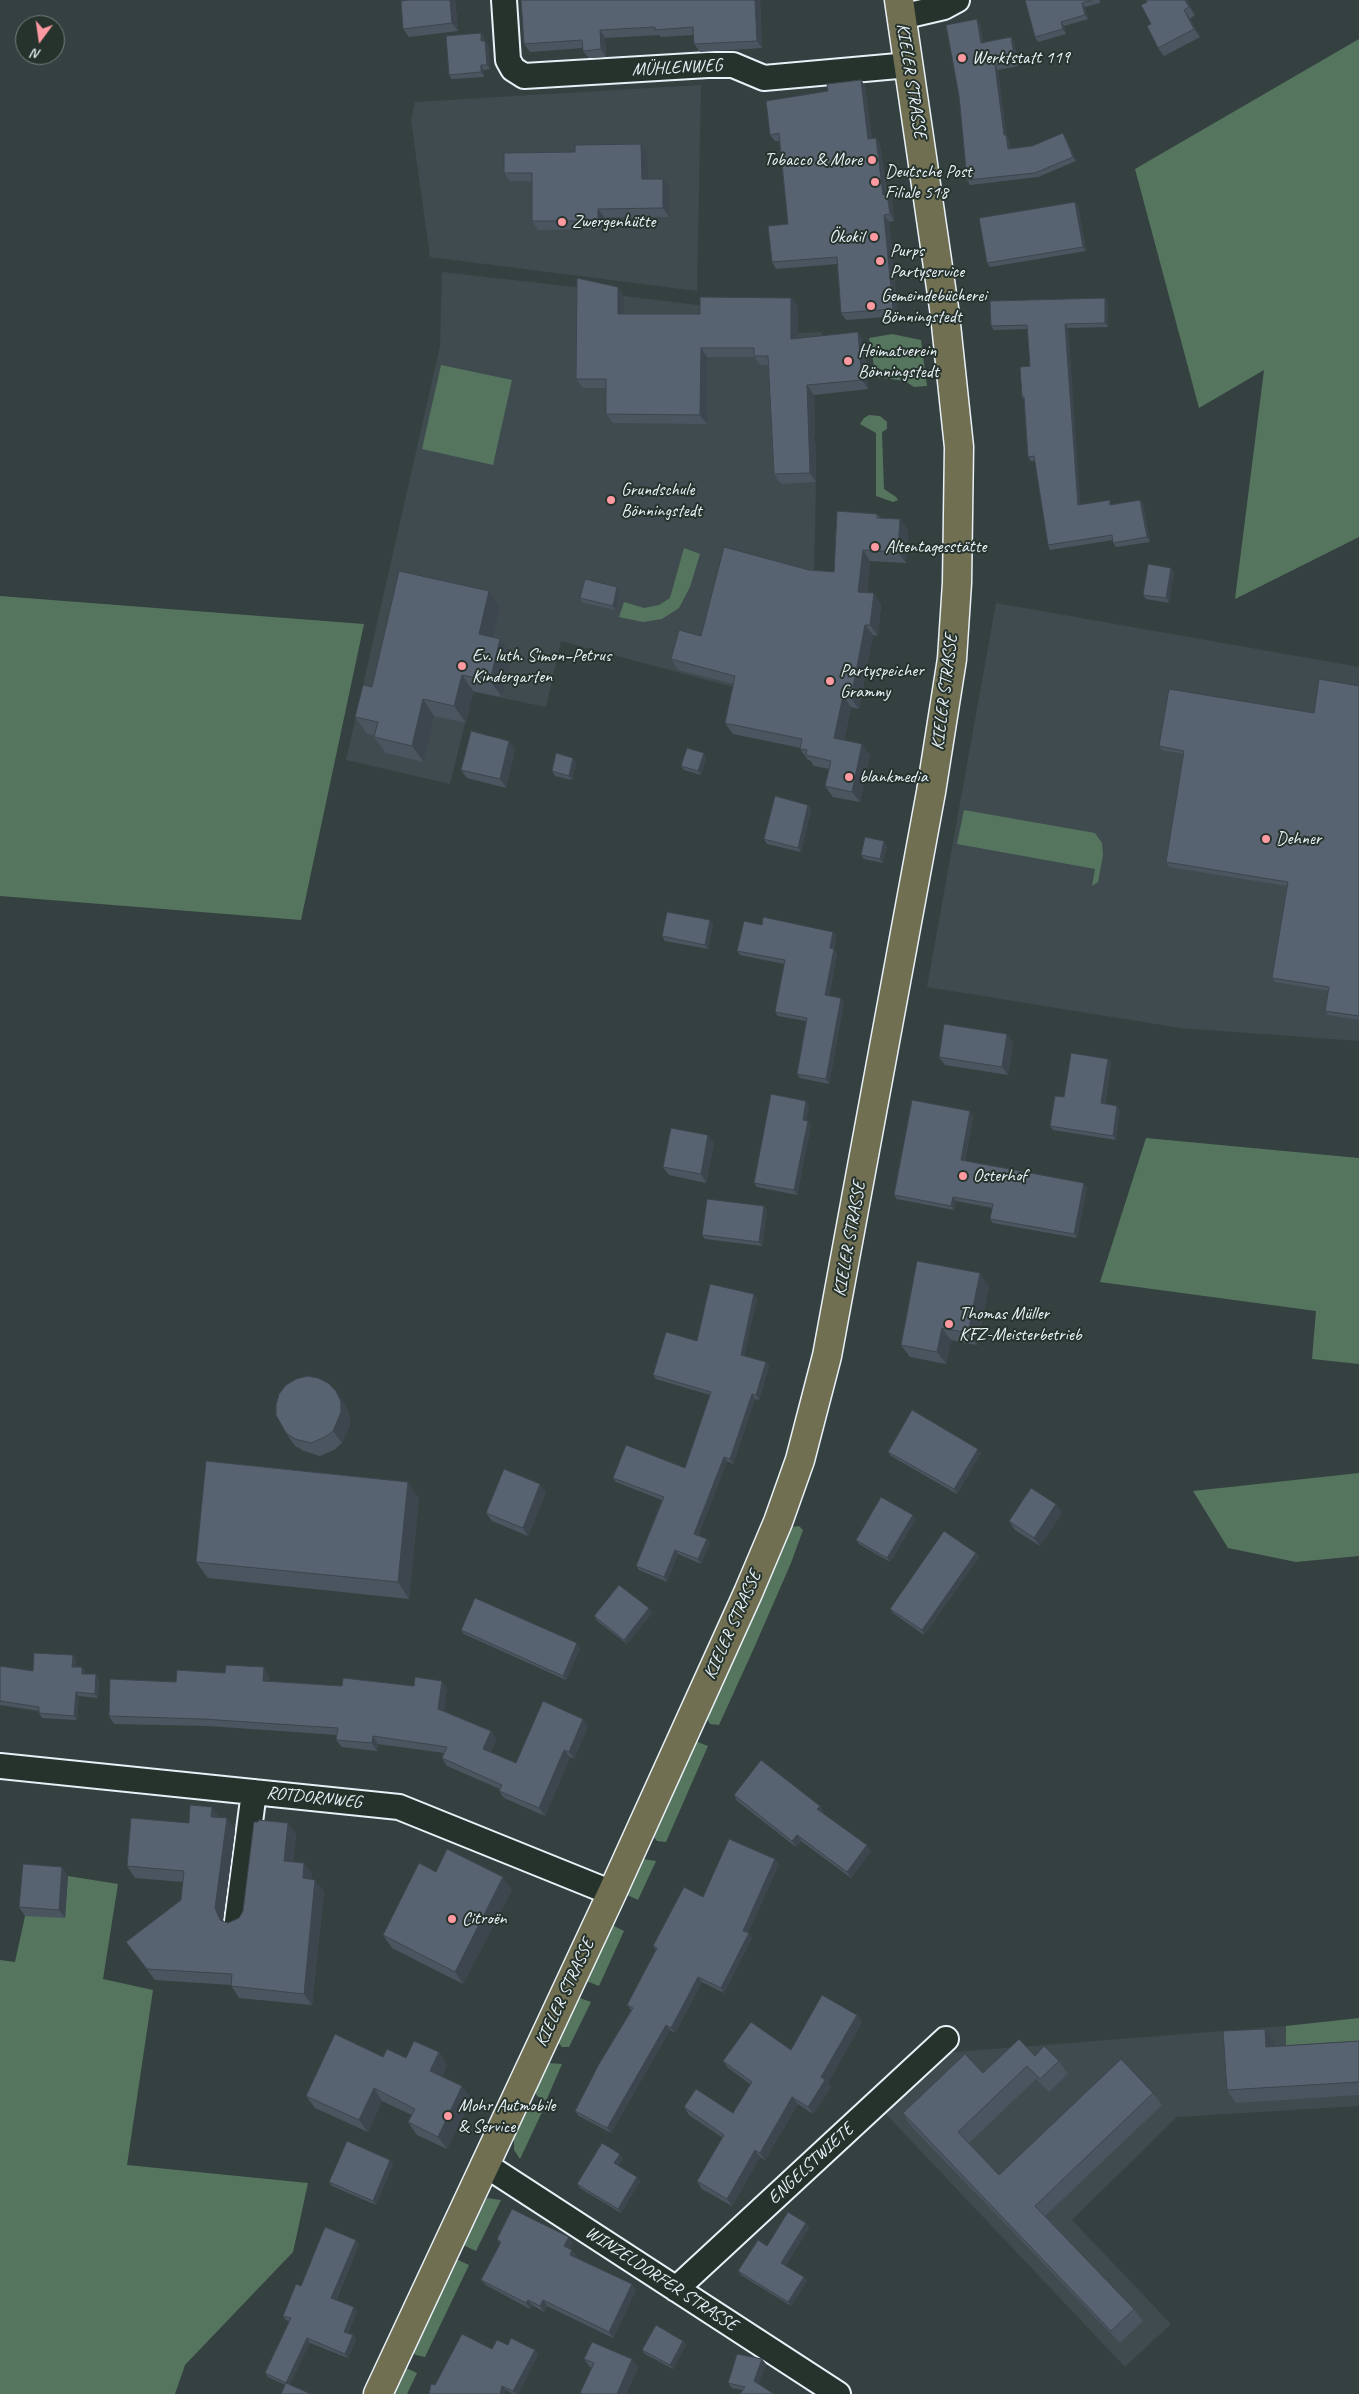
<!DOCTYPE html>
<html>
<head>
<meta charset="utf-8">
<style>
	body { margin:0 }
	#map { position:relative; width:1359px; height:2394px; overflow:hidden; background:#354141; font-family:Caveat,sans-serif }
	canvas { display:block }
	.north { position:absolute; left:15px; top:15px; width:50px; height:50px; box-sizing:border-box; background:#26332d; border:1px solid #747f7e; border-radius:50%; rotate:194deg; font-size:14px; font-weight:700; line-height:20px; text-align:center; color:#e8f1f8 }
	.north::after { content:''; display:block; margin:auto; width:18px; height:22px; background:#ff9aa2; clip-path:polygon(50% 0,100% 100%,50% 72%,0 100%) }
</style>
</head>
<body>
<div id="map">
<canvas width="1359" height="2394"></canvas>
<div class="north">N</div>
</div>
<script>
const c = document.querySelector('canvas').getContext('2d');
c.lineJoin = 'round';
function paint(path, color) {
  c.fillStyle = color;
  c.fill(path, 'evenodd');
}
function shape(rows) {
  const path = new Path2D();
  for (const r of rows) {
    path.moveTo(r[0], r[1]);
    for (let i = 2; i < r.length; i += 2) path.lineTo(r[i], r[i + 1]);
  }
  return path;
}
function trace(path, color, width, dash) {
  c.strokeStyle = color;
  c.lineWidth = width;
  c.lineCap = dash ? 'butt' : 'round';
  c.setLineDash(dash || []);
  c.stroke(path);
}
function drawText(font, color, halo, rows, align = 'center') {
  c.font = font + ' Caveat,sans-serif';
  c.lineWidth = 4;
  c.setLineDash([]);
  c.textBaseline = 'middle';
  c.strokeStyle = halo;
  c.fillStyle = color;
  for (const [text, x, y, turn = 0] of rows) {
    c.save();
    c.translate(x, y);
    c.rotate((+turn || 0) * Math.PI / 180);
    c.textAlign = isNaN(turn) ? turn : align;
    if (halo) c.strokeText(text, 0, 0);
    c.fillText(text, 0, 0);
    c.restore();
  }
}
paint(shape([
	[701,85,697,291,430,257,411,120,415,102],
	[442,272,584,288,624,296,706,306,798,307,798,333,822,332,823,377,775,378,781,483,816,482,814,572,778,699,561,641,546,707,473,692,450,784,346,760,440,346],
	[996,603,1359,667,1359,1041,1180,1028,927,987],
	[1286,2026,1286,2050,1359,2048,1359,2106,1177,2117,1072,2220,1171,2324,1125,2367,882,2110,942,2053]
]), '#3f4b4f');
paint(shape([
	[1359,39,1359,537,1235,599,1264,370,1199,408,1135,169],
	[892,334,921,340,927,386,914,387,905,381,876,377,869,338],
	[441,365,512,380,493,465,422,449],
	[869,415,880,416,887,422,887,429,882,432,884,489,896,497,898,500,893,502,876,496,876,433,860,424,864,418],
	[684,548,700,554,690,587,679,608,662,619,643,622,619,617,624,602,644,608,659,605,670,598],
	[0,596,364,624,301,920,0,896],
	[964,810,1095,833,1102,843,1103,855,1098,882,1092,886,1095,869,957,844],
	[1146,1138,1359,1158,1359,1364,1312,1359,1316,1311,1100,1282],
	[1359,1473,1359,1556,1296,1562,1228,1548,1193,1491],
	[799,1526,803,1530,791,1563,754,1648,719,1725,710,1724,707,1719,792,1527],
	[695,1741,708,1746,666,1842,657,1841,653,1836],
	[643,1859,656,1861,638,1900,625,1894],
	[68,1876,118,1884,103,1979,153,1990,127,2165,308,2183,293,2252,185,2365,175,2394,0,2394,0,1960,15,1962,25,1916],
	[612,1925,624,1931,599,1986,586,1981],
	[577,1997,591,2002,569,2047,562,2047,558,2042],
	[1359,2018,1359,2048,1286,2050,1286,2026],
	[548,2063,562,2064,546,2101,537,2096,535,2091],
	[529,2104,543,2110,520,2159,514,2150,514,2137],
	[487,2198,501,2200,476,2251,463,2245],
	[456,2259,469,2265,425,2357,416,2355,412,2352],
	[406,2368,417,2373,407,2394,393,2394]
]), '#55755e');
const minor = shape([
	[504,0,508,60,513,69,524,76,708,65,733,65,764,78,909,65],
	[901,17,944,7,957,0],
	[0,1766,399,1807,612,1893],
	[237,1921,254,1792],
	[484,2164,838,2394],
	[676,2289,946,2039]
]);
const primary = shape([
	[378,2394,612,1893,748,1593,778,1522,800,1460,827,1356,931,792,952,659,957,583,959,447,945,315,899,0]
]);
trace(minor, '#e8f1f8', 28);
trace(primary, '#e8f1f8', 31);
trace(minor, '#26332d', 24);
trace(primary, '#716f52', 28);
paint(shape([
	[408,0,455,0,458,31,409,37,403,29],
	[760,0,762,48,700,52,694,44,693,35,661,37,659,35,605,38,606,57,589,58,583,51,583,48,530,52,524,44],
	[1025,0,1100,0,1100,3,1085,7,1088,19,1064,26,1066,34,1038,42,1035,37],
	[1187,0,1195,15,1190,19,1200,37,1164,56,1158,48,1151,24,1147,2],
	[980,24,983,42,1011,37,1014,42,1018,66,998,70,1006,135,1009,139,1010,149,1032,146,1066,138,1076,161,1038,177,970,185,967,180],
	[484,37,484,41,488,45,490,69,484,70,484,77,452,79,449,75],
	[861,80,865,86,872,139,876,138,880,145,887,194,892,201,894,221,889,222,898,316,846,320,841,313,837,264,776,269,772,262,788,224,779,141,775,141,770,135,828,91],
	[647,153,647,179,669,187,669,217,604,217,604,229,538,230,532,221,532,181,510,181,504,173],
	[1078,206,1086,251,990,267,987,263],
	[624,296,624,314,700,314,791,298,798,307,798,338,864,342,868,389,814,395,816,482,781,484,774,474,768,365,760,365,755,357,707,357,707,424,613,423,606,414,606,388,583,388,576,379],
	[1105,298,1108,302,1108,327,1068,328,1080,504,1113,504,1140,500,1143,504,1150,542,1116,547,1113,543,1113,540,1050,550,1048,545,1035,461,1031,461,1028,457,1024,400,1022,397,1030,366,1028,329,994,330,991,326],
	[877,514,881,518,908,530,906,563,870,561,867,593,881,604,878,636,873,635,859,709,851,707,844,740,870,755,860,802,833,797,825,786,829,769,814,766,810,760,808,760,800,749,801,748,733,734,725,723,734,684,678,670,671,659,701,636,809,570,834,572],
	[1171,568,1174,572,1169,603,1146,599,1143,595],
	[617,587,620,591,616,610,583,603,580,598],
	[500,608,494,637,512,655,502,697,473,691,466,723,434,716,424,762,386,753,374,737,375,735,367,734,355,717,372,687],
	[1359,686,1359,1020,1328,1015,1325,1011,1329,991,1275,982,1272,978,1287,886,1169,867,1166,862,1184,754,1162,750,1159,746,1314,713],
	[515,749,506,788,467,778,461,770],
	[706,758,701,775,684,770,681,766],
	[576,762,572,780,555,776,552,771],
	[808,805,811,809,801,852,767,844,764,839],
	[887,845,883,863,864,859,861,855],
	[710,920,713,924,708,949,665,941,662,936],
	[762,925,833,932,836,936,834,949,837,954,829,996,844,1002,829,1084,800,1078,797,1074,806,1021,778,1016,775,1012,784,964,740,955,737,951],
	[1007,1034,1013,1043,1008,1075,945,1065,939,1057],
	[1108,1059,1111,1063,1105,1104,1117,1106,1120,1110,1116,1140,1053,1130,1050,1126,1064,1097],
	[809,1105,806,1120,808,1121,811,1125,797,1195,757,1187,754,1183],
	[973,1116,965,1161,1087,1187,1077,1238,993,1223,990,1219,993,1208,956,1201,954,1210,897,1199,894,1195],
	[714,1143,706,1183,669,1175,663,1167],
	[764,1206,767,1210,762,1246,705,1239,702,1235],
	[989,1286,977,1345,951,1340,946,1364,910,1357,901,1345],
	[757,1298,744,1356,766,1362,769,1366,759,1400,755,1399,733,1464,727,1461,698,1536,710,1543,701,1564,678,1554,667,1582,639,1570,636,1566,662,1500,616,1482,613,1478,685,1468,710,1395,656,1379,653,1375,697,1341],
	[345,1404,349,1414,350,1425,342,1443,334,1450,320,1456,304,1451,295,1446,286,1433],
	[888,1452,981,1453,957,1494,891,1456],
	[546,1492,528,1536,492,1521,486,1513],
	[419,1498,409,1599,208,1578,196,1562],
	[1056,1504,1062,1513,1040,1546,1015,1530,1009,1521],
	[916,1519,890,1562,859,1544,856,1540],
	[976,1553,979,1557,924,1635,893,1613,890,1609],
	[652,1613,627,1644,597,1621,594,1616],
	[461,1630,580,1648,566,1680,464,1634],
	[73,1655,76,1660,76,1667,85,1671,85,1674,99,1679,98,1698,79,1696,77,1720,42,1718,39,1713,39,1711,0,1705,0,1666,33,1671],
	[225,1673,269,1675,269,1681,342,1686,414,1686,447,1688,444,1711,491,1731,496,1739,491,1752,516,1763,588,1726,574,1759,570,1757,545,1816,504,1798,499,1791,500,1789,447,1766,442,1758,444,1753,378,1744,377,1751,342,1747,336,1740,337,1735,208,1726,114,1724,109,1716,176,1682],
	[734,1795,820,1806,823,1811,823,1813,871,1851,851,1878,801,1841,796,1847,737,1801],
	[220,1818,235,1830,223,1920,224,1922,228,1923,239,1918,296,1834,293,1862,304,1863,312,1875,312,1879,324,1891,312,2005,239,1998,231,1985,155,1980,126,1942,181,1900,183,1882,135,1878,127,1866,189,1823],
	[779,1864,748,1933,752,1938,724,1993,702,1982,675,2033,670,2030,611,2133,579,2116,575,2111,631,2010,627,2005,656,1950,653,1946,703,1897],
	[436,1872,512,1890,463,1984,392,1948,383,1935],
	[68,1876,65,1918,25,1916,19,1907],
	[857,2015,862,2022,828,2083,831,2087,813,2114,798,2104,765,2160,760,2157,732,2206,702,2189,697,2181,723,2138,689,2115,684,2107,733,2113,750,2084,728,2068,723,2061,791,2050],
	[1265,2029,1274,2041,1274,2046,1359,2041,1359,2095,1236,2103,1227,2090],
	[439,2052,447,2065,442,2077,462,2086,471,2099,447,2149,417,2135,408,2122,412,2115,382,2101,368,2132,315,2108,306,2096,383,2057,406,2058],
	[1035,2056,1059,2061,1068,2074,1049,2092,1036,2079,969,2143,999,2175,1153,2093,1162,2105,1045,2216,1134,2309,1143,2321,1120,2343,911,2126,903,2113,983,2073],
	[623,2158,618,2166,637,2177,640,2181,621,2213,580,2188,577,2184],
	[393,2164,376,2205,332,2186,329,2182],
	[806,2223,809,2228,785,2266,804,2277,807,2281,791,2306,741,2275,738,2271,767,2246],
	[497,2239,573,2243,570,2249,577,2256,576,2258,636,2290,613,2338,547,2306,544,2312,532,2305,530,2309,486,2285,481,2280,500,2244],
	[359,2244,336,2300,357,2311,348,2333,353,2335,356,2340,348,2358,310,2343,285,2385,268,2377,265,2373,289,2321,286,2320,283,2316,301,2286],
	[683,2341,686,2345,673,2369,645,2354,642,2350],
	[508,2345,538,2354,518,2394,513,2394,506,2390,435,2385,492,2349],
	[584,2359,632,2359,638,2368,626,2394,581,2394,580,2393,592,2368,590,2367],
	[766,2364,758,2384,743,2390,732,2388,728,2383]
]), '#4b5560');
paint(shape([
	[450,0,455,0,458,31,452,23],
	[755,0,760,0,762,48,757,41],
	[1185,0,1187,0,1195,15,1189,7],
	[1082,3,1085,7,1088,19,1085,15],
	[1184,10,1190,19,1200,37,1194,29],
	[977,19,980,24,984,47,981,43],
	[1061,22,1064,26,1066,34,1063,29],
	[600,30,605,38,606,57,601,49],
	[481,33,484,37,484,45,481,41],
	[1011,37,1014,42,1018,66,1015,62],
	[485,41,488,45,490,69,487,65],
	[481,65,484,70,484,77,481,72],
	[995,65,998,70,1007,139,1004,135],
	[861,80,865,86,873,146,868,139],
	[1063,133,1066,138,1076,161,1073,157],
	[1006,135,1009,139,1011,153,1008,149],
	[876,138,880,145,887,202,883,195],
	[641,144,647,153,648,187,642,179],
	[663,179,669,187,669,217,663,208],
	[887,194,892,201,894,221,890,214],
	[1075,202,1078,206,1086,251,1083,247],
	[598,209,604,217,604,229,598,221],
	[884,215,889,222,898,316,893,309],
	[618,287,624,296,624,323,618,314],
	[791,298,798,307,798,348,791,339],
	[1105,298,1108,302,1108,327,1105,323],
	[1065,324,1068,328,1081,509,1078,505],
	[858,332,864,342,868,389,862,380],
	[701,348,707,357,707,424,700,415],
	[807,385,814,395,816,482,810,473],
	[1140,500,1143,504,1150,542,1147,537],
	[900,519,908,530,906,563,898,552],
	[863,550,870,561,866,603,858,592],
	[1171,568,1174,572,1169,603,1166,598],
	[617,587,620,591,616,610,613,606],
	[489,591,500,608,491,650,479,634],
	[874,593,881,604,878,636,870,625],
	[865,625,873,635,859,709,851,698],
	[500,639,512,655,502,697,490,681],
	[462,675,473,691,466,723,454,706],
	[843,696,851,707,842,749,834,738],
	[423,699,434,716,424,762,412,746],
	[509,741,515,749,506,788,500,779],
	[862,744,870,755,860,802,852,792],
	[704,753,706,758,701,775,698,771],
	[573,758,576,762,572,780,569,776],
	[808,805,811,809,801,852,798,848],
	[884,841,887,845,883,863,880,859],
	[710,920,713,924,708,949,705,945],
	[833,932,836,936,833,953,830,948],
	[834,949,837,954,828,1000,825,995],
	[841,998,844,1002,829,1084,826,1079],
	[1007,1034,1013,1043,1008,1075,1002,1067],
	[1108,1059,1111,1063,1104,1107,1101,1103],
	[806,1101,809,1105,806,1124,803,1120],
	[1117,1106,1120,1110,1116,1140,1113,1136],
	[970,1111,973,1116,964,1164,961,1160],
	[808,1121,811,1125,797,1195,794,1190],
	[708,1135,714,1143,706,1183,701,1174],
	[1084,1183,1087,1187,1077,1238,1074,1234],
	[953,1197,956,1201,954,1210,951,1206],
	[764,1206,767,1210,762,1246,759,1242],
	[980,1273,989,1286,977,1345,968,1333],
	[754,1294,757,1298,744,1359,741,1355],
	[942,1328,951,1340,946,1364,937,1352],
	[766,1362,769,1366,759,1400,756,1395],
	[336,1391,345,1404,349,1414,350,1425,342,1443,333,1431],
	[752,1394,755,1399,733,1464,730,1459],
	[978,1449,981,1453,957,1494,954,1489],
	[724,1457,727,1461,697,1538,694,1534],
	[408,1482,419,1498,409,1599,398,1582],
	[540,1484,546,1492,528,1536,523,1528],
	[1056,1504,1062,1513,1040,1546,1034,1538],
	[913,1515,916,1519,890,1562,887,1558],
	[707,1539,710,1543,701,1564,698,1559],
	[675,1550,678,1554,667,1582,664,1577],
	[976,1553,979,1557,924,1635,922,1630],
	[649,1608,652,1613,627,1644,624,1640],
	[577,1643,580,1648,566,1680,563,1676],
	[73,1655,76,1660,75,1671,72,1667],
	[82,1667,85,1671,84,1678,82,1674],
	[264,1667,269,1675,268,1688,263,1681],
	[96,1674,99,1679,98,1698,95,1694],
	[442,1681,447,1688,444,1716,438,1709],
	[76,1692,79,1696,77,1720,74,1716],
	[583,1719,588,1726,574,1759,569,1752],
	[491,1731,496,1739,489,1756,483,1749],
	[373,1736,378,1744,377,1751,372,1743],
	[564,1750,570,1757,545,1816,539,1808],
	[820,1806,823,1811,821,1814,817,1809],
	[212,1807,220,1818,211,1817],
	[227,1818,235,1830,223,1920,228,1932,220,1920,215,1908],
	[288,1823,296,1834,292,1872,284,1861],
	[797,1835,801,1841,796,1847,792,1841],
	[867,1845,871,1851,851,1878,847,1872],
	[775,1859,779,1864,747,1936,743,1931],
	[304,1863,312,1875,311,1890,303,1878],
	[62,1867,68,1876,65,1918,59,1910],
	[503,1877,512,1890,463,1984,455,1972],
	[315,1880,324,1891,312,2005,304,1994],
	[749,1933,752,1938,724,1993,721,1988],
	[698,1977,702,1982,675,2033,671,2028],
	[857,2015,862,2022,828,2083,831,2087,813,2114,808,2107,821,2077],
	[666,2025,670,2030,611,2133,607,2128],
	[1265,2029,1274,2041,1275,2059,1266,2047],
	[439,2052,447,2065,439,2084,430,2071],
	[462,2086,471,2099,447,2149,438,2137],
	[374,2088,382,2101,368,2132,359,2120],
	[792,2097,798,2104,765,2160,760,2153],
	[755,2150,760,2157,732,2206,727,2199],
	[620,2154,623,2158,617,2167,614,2163],
	[390,2160,393,2164,376,2205,373,2201],
	[637,2177,640,2181,621,2213,618,2209],
	[806,2223,809,2228,784,2267,781,2263],
	[569,2237,573,2243,569,2252,564,2246],
	[356,2240,359,2244,334,2303,331,2298],
	[572,2250,577,2256,574,2261,570,2255],
	[804,2277,807,2281,791,2306,788,2302],
	[632,2284,636,2290,613,2338,609,2332],
	[528,2300,532,2305,530,2309,526,2303],
	[543,2300,547,2306,544,2312,540,2306],
	[354,2307,357,2311,347,2336,344,2332],
	[353,2335,356,2340,348,2358,345,2354],
	[307,2338,310,2343,289,2387,286,2383],
	[683,2341,686,2345,673,2369,670,2365],
	[535,2350,538,2354,518,2394,515,2394,513,2391],
	[632,2359,638,2368,626,2394,617,2394],
	[762,2359,766,2364,758,2386,754,2381],
	[502,2386,506,2390,505,2394,500,2394]
]), '#3d454e');
const building = shape([
	[408,0,450,0,452,23,403,29,401,1,408,0],
	[521,0,755,0,757,41,694,44,693,27,655,30,655,27,600,30,601,49,583,51,582,40,524,44,521,0],
	[1025,0,1092,0,1082,3,1085,15,1061,22,1063,29,1035,37,1025,0],
	[1146,0,1185,0,1189,7,1184,10,1194,29,1158,48,1147,26,1151,24,1141,5,1147,2,1146,0],
	[977,19,981,43,1011,37,1015,62,995,65,1004,135,1006,135,1008,149,1032,146,1063,133,1073,157,1035,173,967,180,959,96,946,25,977,19],
	[481,33,481,41,485,41,487,65,481,65,481,72,449,75,446,36,481,33],
	[861,80,868,139,876,138,883,195,887,194,890,214,884,215,893,309,841,313,837,257,772,262,768,226,788,224,779,133,770,135,766,101,828,91,827,84,861,80],
	[641,144,642,179,663,179,663,208,598,209,598,221,532,221,532,173,504,173,504,153,575,152,575,145,641,144],
	[1075,202,1083,247,987,263,979,218,1075,202],
	[577,278,618,287,618,314,700,314,700,297,791,298,791,339,858,332,862,380,807,385,810,473,774,474,768,356,754,356,754,348,701,348,700,415,606,414,606,379,576,379,577,278],
	[1105,298,1105,323,1065,324,1078,505,1110,500,1110,505,1140,500,1147,537,1113,543,1112,535,1048,545,1034,456,1028,457,1024,397,1022,397,1020,367,1030,366,1027,325,991,326,990,301,1105,298],
	[837,511,877,514,877,518,900,519,898,552,863,550,858,592,874,593,870,625,865,625,851,698,843,696,834,738,862,744,852,792,825,786,831,761,806,755,807,750,800,749,802,739,725,723,735,676,671,659,679,630,701,636,724,547,809,570,834,572,837,511],
	[1148,564,1171,568,1166,598,1143,595,1148,564],
	[399,571,489,591,479,634,500,639,490,681,462,675,454,706,423,699,412,746,374,737,378,722,355,717,363,685,372,687,399,571],
	[585,579,617,587,613,606,580,598,585,579],
	[1319,679,1359,686,1359,1016,1325,1011,1329,987,1272,978,1288,882,1166,862,1184,751,1159,746,1169,689,1314,713,1319,679],
	[471,731,509,741,500,779,461,770,471,731],
	[687,748,704,753,698,771,681,766,687,748],
	[556,753,573,758,569,776,552,771,556,753],
	[775,796,808,805,798,848,764,839,775,796],
	[865,837,884,841,880,859,861,855,865,837],
	[667,912,710,920,705,945,662,936,667,912],
	[763,917,833,932,830,948,834,949,825,995,841,998,826,1079,797,1074,807,1018,775,1012,785,960,737,951,744,921,762,925,763,917],
	[944,1024,1007,1034,1002,1067,939,1057,944,1024],
	[1071,1053,1108,1059,1101,1103,1117,1106,1113,1136,1050,1126,1055,1096,1064,1097,1071,1053],
	[771,1094,806,1101,803,1120,808,1121,794,1190,754,1183,771,1094],
	[912,1100,970,1111,961,1160,1084,1183,1074,1234,990,1219,993,1204,953,1197,951,1206,894,1195,912,1100],
	[671,1128,708,1135,701,1174,663,1167,671,1128],
	[707,1199,764,1206,759,1242,702,1235,707,1199],
	[917,1261,980,1273,968,1333,942,1328,937,1352,901,1345,917,1261],
	[710,1284,754,1294,741,1355,766,1362,756,1395,752,1394,730,1459,724,1457,694,1534,707,1539,698,1559,675,1550,664,1577,636,1566,664,1497,613,1478,626,1445,685,1468,711,1392,653,1375,666,1332,697,1341,710,1284],
	[307,1376,318,1378,328,1383,336,1391,341,1402,341,1412,333,1431,325,1437,311,1443,295,1439,286,1433,276,1415,276,1405,279,1394,286,1385,296,1379,307,1376],
	[912,1410,978,1449,954,1489,888,1452,912,1410],
	[206,1461,408,1482,398,1582,196,1562,206,1461],
	[504,1469,540,1484,523,1528,486,1513,504,1469],
	[1031,1488,1056,1504,1034,1538,1009,1521,1031,1488],
	[881,1497,913,1515,887,1558,856,1540,881,1497],
	[944,1531,976,1553,922,1630,890,1609,944,1531],
	[619,1585,649,1608,624,1640,594,1616,619,1585],
	[475,1598,577,1643,563,1676,461,1630,475,1598],
	[34,1653,73,1655,72,1667,82,1667,82,1674,96,1674,95,1694,76,1692,74,1716,39,1713,39,1707,0,1701,0,1666,33,1671,34,1653],
	[226,1665,264,1667,263,1681,342,1686,343,1678,414,1686,415,1677,442,1681,438,1709,491,1731,483,1749,516,1763,543,1701,583,1719,569,1752,564,1750,539,1808,499,1791,502,1785,442,1758,447,1747,373,1736,372,1743,336,1740,338,1728,203,1719,109,1716,110,1679,176,1682,177,1670,225,1673,226,1665],
	[761,1760,820,1806,817,1809,867,1845,847,1872,797,1835,792,1841,734,1795,761,1760],
	[190,1805,212,1807,211,1817,227,1818,215,1908,220,1920,228,1923,239,1918,243,1911,254,1822,258,1822,259,1820,288,1823,284,1861,304,1863,303,1878,315,1880,304,1994,231,1986,232,1974,147,1969,126,1942,181,1900,184,1871,127,1866,131,1818,189,1823,190,1805],
	[729,1839,775,1859,743,1931,749,1933,721,1988,698,1977,671,2028,666,2025,607,2128,575,2111,599,2064,633,2008,627,2005,657,1948,653,1946,684,1887,703,1897,729,1839],
	[447,1849,503,1877,455,1972,383,1935,419,1863,436,1872,447,1849],
	[23,1864,62,1867,59,1910,19,1907,23,1864],
	[822,1995,857,2015,821,2077,825,2080,808,2107,792,2097,760,2153,755,2150,727,2199,697,2181,724,2135,684,2107,696,2089,733,2113,752,2082,723,2061,751,2022,791,2050,822,1995],
	[1265,2029,1266,2047,1359,2041,1359,2082,1227,2090,1223,2031,1265,2029],
	[335,2034,383,2057,387,2049,406,2058,414,2041,439,2052,430,2071,462,2086,438,2137,408,2122,415,2109,374,2088,359,2120,306,2096,335,2034],
	[1019,2039,1035,2056,1044,2046,1059,2061,1040,2079,1027,2066,958,2132,999,2175,1121,2059,1153,2093,1035,2206,1134,2309,1111,2331,903,2113,965,2054,983,2073,1019,2039],
	[347,2141,390,2160,373,2201,329,2182,347,2141],
	[602,2143,620,2154,614,2163,637,2177,618,2209,577,2184,602,2143],
	[512,2209,569,2237,564,2246,572,2250,570,2255,632,2284,609,2332,543,2300,540,2306,528,2300,526,2303,481,2280,501,2242,497,2239,512,2209],
	[788,2212,806,2223,781,2263,804,2277,788,2302,738,2271,758,2240,767,2246,788,2212],
	[325,2227,356,2240,331,2298,354,2307,344,2332,353,2335,345,2354,307,2338,286,2383,265,2373,291,2318,283,2316,296,2284,301,2286,325,2227],
	[656,2325,683,2341,670,2365,642,2350,656,2325],
	[462,2334,492,2349,497,2340,508,2345,511,2338,535,2350,513,2391,502,2386,500,2394,429,2394,431,2384,435,2385,462,2334],
	[592,2342,632,2359,617,2394,583,2394,580,2393,594,2363,584,2359,592,2342],
	[737,2354,762,2359,754,2381,774,2394,740,2394,745,2387,728,2383,737,2354],
	[286,2383,311,2394,281,2394,286,2383]
]);
paint(building, '#576370');
trace(building, '#3d454e', 1);
for (const [x, y, r, color] of [
	[962,58,5,"#ff9aa2"],
	[872,160,5,"#ff9aa2"],
	[875,182,5,"#ff9aa2"],
	[562,222,5,"#ff9aa2"],
	[874,237,5,"#ff9aa2"],
	[880,261,5,"#ff9aa2"],
	[871,306,5,"#ff9aa2"],
	[848,361,5,"#ff9aa2"],
	[611,500,5,"#ff9aa2"],
	[875,547,5,"#ff9aa2"],
	[462,666,5,"#ff9aa2"],
	[830,681,5,"#ff9aa2"],
	[849,777,5,"#ff9aa2"],
	[1266,839,5,"#ff9aa2"],
	[963,1176,5,"#ff9aa2"],
	[949,1324,5,"#ff9aa2"],
	[452,1919,5,"#ff9aa2"],
	[448,2116,5,"#ff9aa2"]
]) {
  const dot = new Path2D();
  dot.arc(x, y, r, 0, 2 * Math.PI);
  c.fillStyle = color;
  c.fill(dot);
  trace(dot, '#26332d', 2);
}
drawText('18px', '#e8f1f8', '#26332d', [
	["Werktstatt 119",972,58],
	["Tobacco & More",862,160,"right"],
	["Deutsche Post",885,172],
	["Filiale 518",885,193],
	["Zwergenhütte",572,222],
	["Ökokil",864,237,"right"],
	["Purps",890,251],
	["Partyservice",890,272],
	["Gemeindebücherei",881,296],
	["Bönningstedt",881,317],
	["Heimatverein",858,351],
	["Bönningstedt",858,372],
	["Grundschule",621,490],
	["Bönningstedt",621,511],
	["Altentagesstätte",885,547],
	["Ev. luth. Simon–Petrus",472,656],
	["Kindergarten",472,677],
	["Partyspeicher",840,671],
	["Grammy",840,692],
	["blankmedia",859,777],
	["Dehner",1276,839],
	["Osterhof",973,1176],
	["Thomas Müller",959,1314],
	["KFZ-Meisterbetrieb",959,1335],
	["Citroën",462,1919],
	["Mohr Autmobile",458,2106],
	["& Service",458,2127]
], 'left');
drawText('18px', '#e8f1f8', '#26332d', [
	["MÜHLENWEG",677,68,-3],
	["KIELER STRASSE",911,81,81],
	["KIELER STRASSE",945,692,-83],
	["KIELER STRASSE",850,1239,-80],
	["KIELER STRASSE",733,1625,-66],
	["ROTDORNWEG",314,1798,6],
	["KIELER STRASSE",565,1993,-65],
	["ENGELSTWIETE",811,2164,-43],
	["WINZELDORFER STRASSE",661,2279,33]
]);
</script>
</body>
</html>
